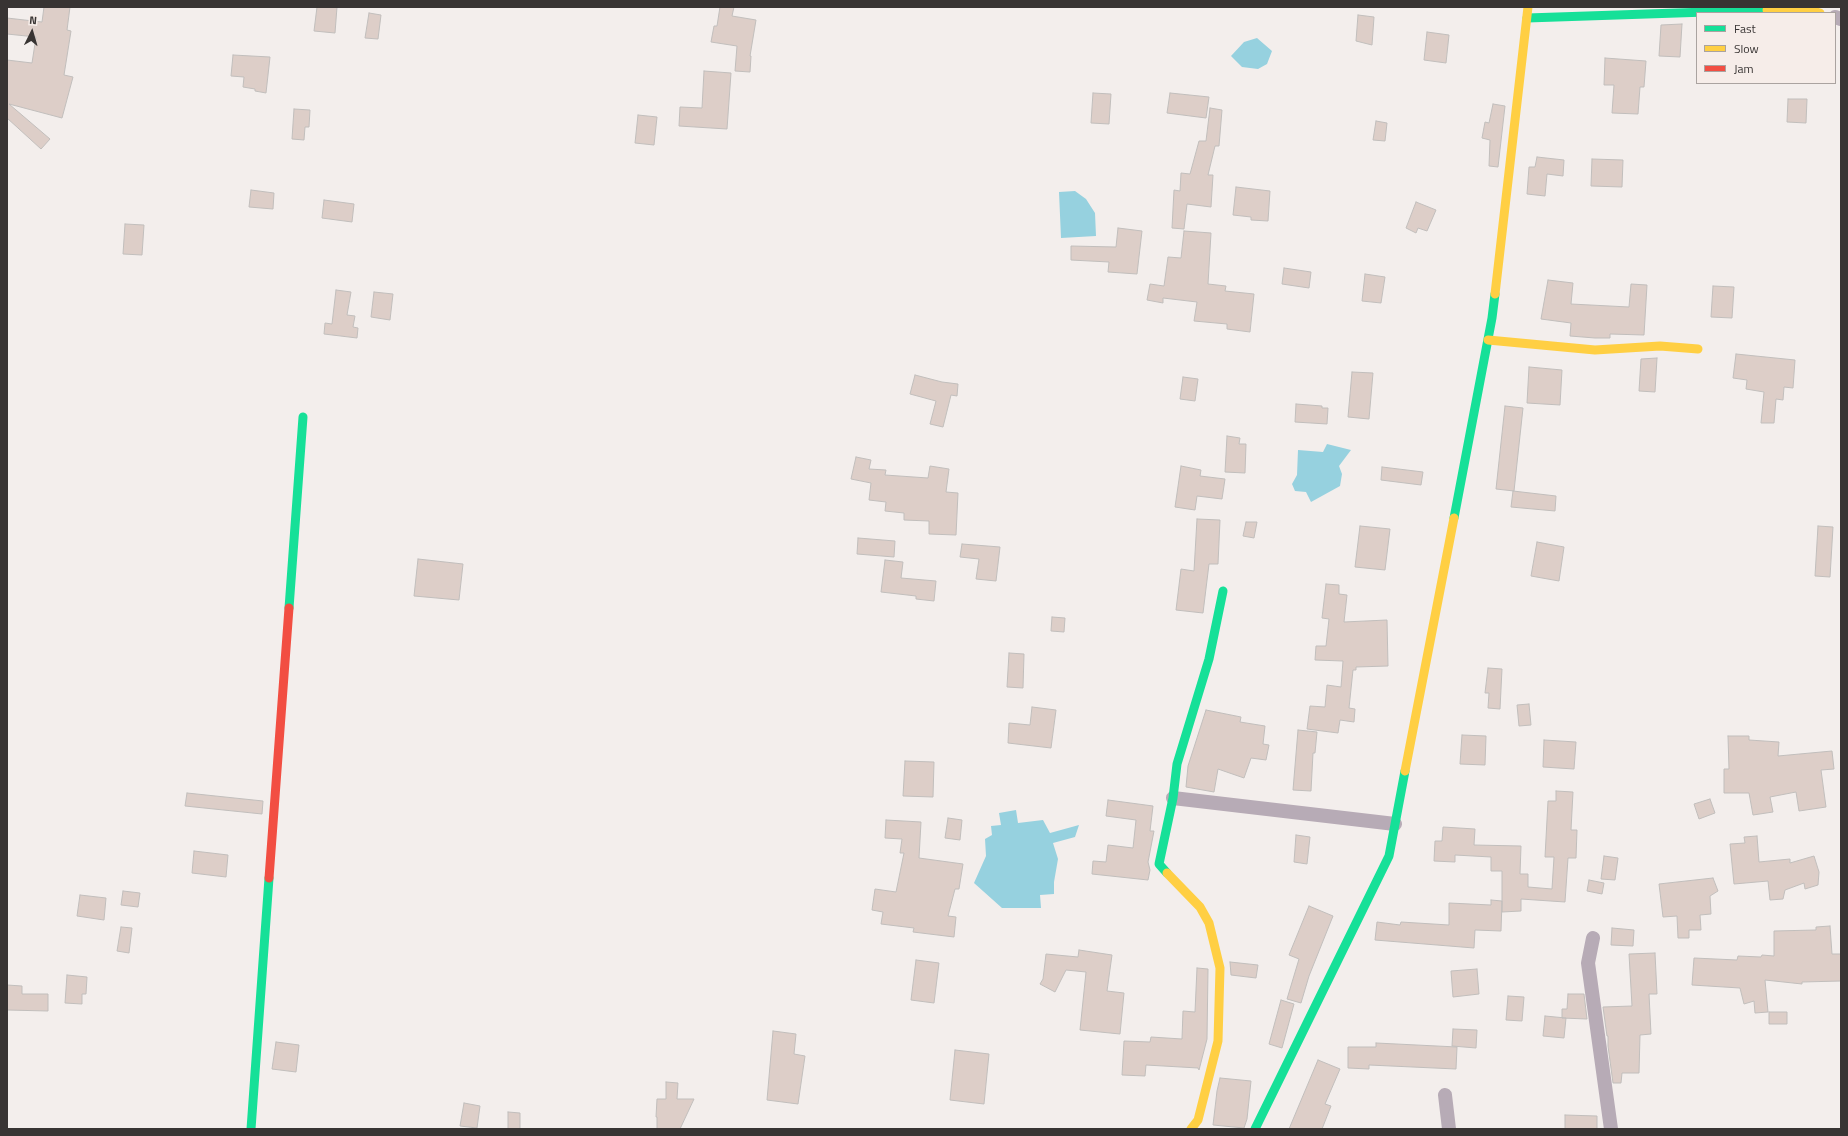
<!DOCTYPE html>
<html>
<head>
<meta charset="utf-8">
<style>
  body { margin:0 }
  #map { position:relative; width:1848px; height:1136px; overflow:hidden; background:#f3eeec; font-family:"Titillium Web",sans-serif }
  canvas { display:block }
  .frame { position:absolute; inset:0; border:8px solid #383433; pointer-events:none }
  .legend { position:absolute; left:1696px; top:12px; width:140px; height:72px; box-sizing:border-box; background:#f6ede9; border:1px solid #aaa3a0; margin:0; padding:5px 7px; list-style:none; font-size:12px; color:#383433 }
  .legend li { display:flex; align-items:center; gap:8px; height:20px }
  .legend b { width:20px; border:1px solid #aaa3a0 }
  .north { position:absolute; left:12px; top:12px; width:40px; height:40px; -webkit-text-stroke:3px #f6ede9; paint-order:stroke; rotate:5deg; font-size:11px; font-weight:700; line-height:16px; text-align:center; color:#383433 }
  .north::after { content:''; display:block; margin:auto; width:14px; height:18px; background:#383433; clip-path:polygon(50% 0,100% 100%,50% 72%,0 100%) }
</style>
</head>
<body>
<div id="map">
<canvas width="1848" height="1136"></canvas>
<div class="frame"></div>
<ul class="legend">
<li><b style="height:5px;background:#16e098"></b>Fast</li>
<li><b style="height:5px;background:#ffcf43"></b>Slow</li>
<li><b style="height:5px;background:#f24e42"></b>Jam</li>
</ul>
<div class="north">N</div>
</div>
<script>
const c = document.querySelector('canvas').getContext('2d');
c.lineJoin = 'round';
function fillPath(path, color) {
  c.fillStyle = color;
  c.fill(path, 'evenodd');
}
function toPath(rows) {
  const path = new Path2D();
  for (const r of rows) {
    path.moveTo(r[0], r[1]);
    for (let i = 2; i < r.length; i += 2) path.lineTo(r[i], r[i + 1]);
  }
  return path;
}
function strokePath(path, color, width, dash) {
  c.strokeStyle = color;
  c.lineWidth = width;
  c.lineCap = dash ? 'butt' : 'round';
  c.setLineDash(dash || []);
  c.stroke(path);
}
fillPath(toPath([
  [1257,38,1272,51,1267,64,1258,69,1242,67,1231,56,1244,42],
  [1075,191,1086,199,1095,213,1096,236,1061,238,1059,192],
  [1327,444,1351,450,1339,466,1342,474,1340,486,1311,502,1306,492,1295,491,1292,484,1297,475,1298,450,1323,452],
  [1016,810,1018,823,1043,820,1050,833,1079,825,1075,837,1053,843,1058,859,1054,882,1054,894,1040,895,1041,908,1002,908,974,883,986,856,985,839,992,835,991,826,1001,825,999,813]
]), '#96d1df');
const building = toPath([
  [44,7,70,7,67,30,71,31,64,75,73,77,62,118,9,104,50,139,41,149,7,118,7,60,32,63,36,37,7,34,7,18,42,22,44,7],
  [317,7,337,7,335,33,314,31,317,7],
  [720,7,734,7,732,16,756,20,750,56,751,56,750,72,735,71,737,46,711,42,714,26,717,26,720,7],
  [369,13,381,15,378,39,365,38,369,13],
  [1358,15,1374,17,1372,45,1356,41,1358,15],
  [1682,24,1680,57,1659,56,1661,25,1682,24],
  [1427,32,1449,35,1446,63,1424,60,1427,32],
  [233,55,270,57,266,93,255,91,255,89,243,87,244,77,231,76,233,55],
  [1605,58,1646,61,1644,87,1640,87,1638,114,1612,113,1614,85,1604,85,1605,58],
  [704,71,731,73,727,129,679,126,680,107,702,108,704,71],
  [1093,93,1111,94,1109,124,1091,123,1093,93],
  [1170,93,1209,97,1206,118,1167,113,1170,93],
  [1788,99,1807,99,1806,123,1787,122,1788,99],
  [1493,104,1505,106,1498,167,1489,166,1490,140,1482,138,1485,122,1489,123,1493,104],
  [1210,108,1222,110,1219,146,1215,146,1208,175,1213,175,1211,207,1187,204,1184,229,1172,228,1174,190,1180,191,1181,173,1190,174,1199,141,1206,141,1210,108],
  [294,109,310,110,309,127,305,127,304,140,292,139,294,109],
  [638,115,657,117,654,145,635,143,638,115],
  [1376,121,1387,123,1385,141,1373,140,1376,121],
  [1537,157,1564,160,1563,176,1547,174,1545,196,1527,194,1529,167,1535,167,1537,157],
  [1592,159,1623,160,1622,187,1591,186,1592,159],
  [1236,187,1270,191,1268,221,1251,220,1251,217,1233,215,1236,187],
  [251,190,274,193,273,209,249,207,251,190],
  [324,200,354,204,352,222,322,218,324,200],
  [1416,202,1436,210,1427,231,1418,228,1416,233,1406,228,1416,202],
  [125,224,144,225,142,255,123,254,125,224],
  [1118,228,1142,231,1137,274,1108,272,1109,262,1071,260,1071,246,1116,247,1118,228],
  [1184,231,1211,233,1208,284,1226,286,1225,291,1254,294,1250,332,1227,329,1227,324,1194,321,1197,302,1163,298,1163,303,1147,300,1150,284,1164,286,1168,257,1181,258,1184,231],
  [1284,268,1311,272,1309,288,1282,284,1284,268],
  [1365,274,1385,277,1381,303,1362,301,1365,274],
  [1548,280,1573,283,1571,304,1629,307,1631,284,1647,285,1644,335,1610,334,1610,338,1595,338,1570,336,1571,323,1541,319,1548,280],
  [1713,286,1734,287,1732,318,1711,317,1713,286],
  [336,290,351,292,347,315,355,316,353,327,358,328,357,338,324,334,325,323,332,324,336,290],
  [374,292,393,294,390,320,371,317,374,292],
  [1736,354,1795,360,1793,388,1784,387,1783,400,1776,399,1774,423,1761,423,1764,392,1746,389,1747,380,1733,378,1736,354],
  [1657,358,1655,392,1639,391,1641,359,1657,358],
  [1529,367,1562,370,1560,405,1527,403,1529,367],
  [1352,372,1373,373,1369,419,1348,417,1352,372],
  [915,375,942,382,958,384,957,396,951,395,943,427,930,424,936,401,910,394,915,375],
  [1183,377,1198,379,1195,401,1180,399,1183,377],
  [1296,404,1322,406,1322,408,1328,408,1327,424,1295,422,1296,404],
  [1505,406,1523,408,1514,491,1496,489,1505,406],
  [1227,436,1240,438,1239,444,1246,444,1245,473,1225,472,1227,436],
  [856,457,871,460,869,469,886,470,885,475,928,478,930,466,949,469,946,492,958,493,956,535,929,534,929,521,904,520,904,513,885,511,886,502,869,500,871,483,851,479,856,457],
  [1181,466,1201,470,1200,476,1225,479,1222,499,1197,496,1195,510,1175,507,1181,466],
  [1382,467,1423,472,1421,485,1381,480,1382,467],
  [1513,491,1556,496,1555,511,1511,507,1513,491],
  [1197,519,1220,520,1218,564,1209,564,1203,613,1176,610,1181,569,1194,571,1197,519],
  [1246,522,1257,522,1254,538,1243,536,1246,522],
  [1360,526,1390,529,1385,570,1355,567,1360,526],
  [1818,526,1833,527,1830,577,1815,576,1818,526],
  [858,538,895,541,894,557,857,554,858,538],
  [1537,542,1564,547,1559,581,1531,576,1537,542],
  [962,544,1000,547,996,581,976,579,979,559,960,557,962,544],
  [418,559,463,564,459,600,414,596,418,559],
  [885,560,903,562,901,578,936,581,934,601,916,599,916,596,881,592,885,560],
  [1326,584,1339,585,1339,594,1347,595,1344,622,1387,620,1388,666,1356,667,1356,670,1353,670,1349,708,1355,709,1354,722,1340,720,1338,733,1307,729,1310,706,1325,707,1327,685,1341,687,1343,661,1315,660,1316,646,1326,646,1329,619,1322,618,1326,584],
  [1052,617,1065,618,1064,632,1051,631,1052,617],
  [1009,653,1024,654,1023,688,1007,687,1009,653],
  [1488,668,1502,669,1500,709,1488,708,1489,693,1485,693,1488,668],
  [1529,704,1531,725,1519,726,1517,705,1529,704],
  [1032,707,1056,710,1051,748,1008,743,1009,723,1030,725,1032,707],
  [1206,710,1241,717,1240,722,1265,726,1263,744,1269,745,1266,760,1251,758,1244,778,1218,769,1214,792,1186,787,1188,766,1206,710],
  [1298,730,1317,732,1315,753,1313,753,1311,791,1293,790,1298,730],
  [1462,735,1486,736,1485,765,1460,764,1462,735],
  [1728,736,1749,736,1749,740,1779,742,1778,756,1832,751,1834,769,1821,770,1826,807,1799,811,1796,792,1770,797,1773,812,1753,815,1749,793,1724,793,1724,769,1729,769,1728,736],
  [1544,740,1576,742,1574,769,1543,767,1544,740],
  [905,761,934,762,933,797,903,796,905,761],
  [1556,791,1573,792,1571,830,1577,830,1576,858,1568,858,1565,902,1521,899,1521,911,1502,912,1502,871,1491,871,1491,857,1455,855,1455,862,1434,861,1435,841,1442,841,1443,827,1475,829,1474,845,1521,846,1520,874,1528,874,1528,887,1552,889,1554,857,1545,857,1548,801,1556,801,1556,791],
  [187,793,263,801,262,814,185,806,187,793],
  [1710,799,1715,813,1699,819,1694,804,1710,799],
  [1108,800,1153,806,1150,831,1154,831,1148,862,1150,870,1148,880,1092,874,1093,861,1106,862,1108,845,1133,848,1136,820,1106,816,1108,800],
  [948,818,962,820,960,840,945,838,948,818],
  [886,820,921,822,919,858,963,864,959,889,955,889,948,916,956,917,954,937,913,932,914,928,881,924,883,912,872,910,875,889,896,892,904,853,900,853,902,839,885,838,886,820],
  [1296,835,1310,837,1307,864,1294,862,1296,835],
  [1757,836,1759,862,1790,859,1790,863,1814,856,1819,872,1818,885,1805,889,1804,883,1785,890,1783,899,1770,900,1768,881,1734,884,1730,844,1745,843,1744,837,1757,836],
  [194,851,228,855,226,877,192,873,194,851],
  [1604,856,1618,858,1615,880,1601,879,1604,856],
  [1713,878,1718,891,1710,896,1711,914,1700,915,1701,930,1689,930,1689,938,1678,938,1677,916,1663,917,1659,884,1713,878],
  [1589,880,1604,883,1602,894,1587,891,1589,880],
  [123,891,140,893,138,907,121,905,123,891],
  [80,895,106,898,104,920,77,916,80,895],
  [1491,900,1502,901,1501,931,1475,930,1474,948,1375,940,1377,922,1400,925,1401,922,1449,925,1449,903,1491,905,1491,900],
  [1309,906,1333,916,1309,976,1301,1003,1287,999,1299,959,1289,955,1309,906],
  [1830,926,1832,954,1841,954,1841,981,1802,982,1802,984,1765,980,1768,1012,1755,1013,1754,1001,1744,1004,1740,988,1692,985,1694,958,1737,960,1738,956,1761,957,1762,955,1774,956,1774,931,1816,930,1816,927,1830,926],
  [121,927,132,928,129,953,117,951,121,927],
  [1612,928,1634,930,1633,946,1611,945,1612,928],
  [1079,950,1112,955,1107,991,1124,993,1120,1034,1080,1030,1086,972,1066,970,1055,992,1040,984,1043,979,1046,954,1078,957,1079,950],
  [1655,953,1657,994,1649,994,1651,1034,1640,1035,1639,1073,1622,1073,1621,1083,1613,1083,1608,1046,1608,1036,1607,1036,1603,1007,1632,1006,1629,954,1655,953],
  [916,960,939,963,934,1003,911,1000,916,960],
  [1230,962,1258,965,1256,978,1231,975,1230,962],
  [1197,968,1208,969,1207,1039,1199,1070,1198,1068,1146,1065,1145,1076,1122,1075,1124,1041,1150,1042,1151,1037,1182,1039,1183,1011,1195,1012,1197,968],
  [1477,969,1479,994,1453,997,1451,971,1477,969],
  [67,975,87,977,86,994,82,994,82,1004,65,1003,67,975],
  [7,985,22,986,22,994,48,994,48,1011,7,1010,7,985],
  [1568,994,1584,994,1587,1019,1562,1018,1562,1009,1567,1009,1568,994],
  [1508,996,1524,997,1522,1021,1506,1020,1508,996],
  [1281,1000,1294,1004,1282,1048,1269,1044,1281,1000],
  [1769,1012,1787,1012,1787,1024,1769,1024,1769,1012],
  [1545,1016,1566,1018,1564,1038,1543,1036,1545,1016],
  [1453,1029,1477,1030,1476,1048,1452,1046,1453,1029],
  [773,1031,796,1034,794,1054,805,1056,798,1104,767,1100,773,1031],
  [276,1042,299,1045,296,1072,272,1069,276,1042],
  [1376,1043,1457,1047,1456,1069,1369,1065,1369,1069,1348,1068,1348,1047,1376,1047,1376,1043],
  [955,1050,989,1054,984,1104,950,1100,955,1050],
  [1318,1060,1340,1069,1325,1104,1331,1106,1322,1129,1289,1129,1318,1060],
  [1220,1078,1251,1081,1247,1119,1244,1128,1213,1125,1217,1091,1220,1078],
  [666,1082,678,1083,677,1099,694,1099,680,1129,657,1129,657,1117,656,1117,657,1099,666,1099,666,1082],
  [464,1103,480,1106,477,1128,460,1126,464,1103],
  [508,1112,520,1113,520,1129,508,1129,508,1112],
  [1565,1115,1597,1116,1597,1129,1565,1129,1565,1115]
]);
fillPath(building, '#ddcec8');
strokePath(building, '#c1bebc', 1);
strokePath(toPath([
  [1835,17,1841,19],
  [1173,798,1395,824],
  [1593,938,1588,963,1611,1129],
  [1445,1095,1449,1129]
]), '#b7abb6', 14);
strokePath(toPath([
  [1527,18,1767,10],
  [1454,518,1492,318,1495,294],
  [289,608,303,417],
  [1167,873,1159,864,1173,798,1177,764,1209,659,1223,591],
  [251,1129,269,878],
  [1255,1129,1389,856,1405,771]
]), '#16e098', 9);
strokePath(toPath([
  [1767,10,1806,9,1820,13],
  [1495,294,1528,7],
  [1488,340,1595,350,1660,346,1698,349],
  [1405,771,1454,518],
  [1167,873,1200,907,1209,923,1220,968,1218,1041,1198,1120,1191,1129]
]), '#ffcf43', 9);
strokePath(toPath([
  [269,878,289,608]
]), '#f24e42', 9);
</script>
</body>
</html>
